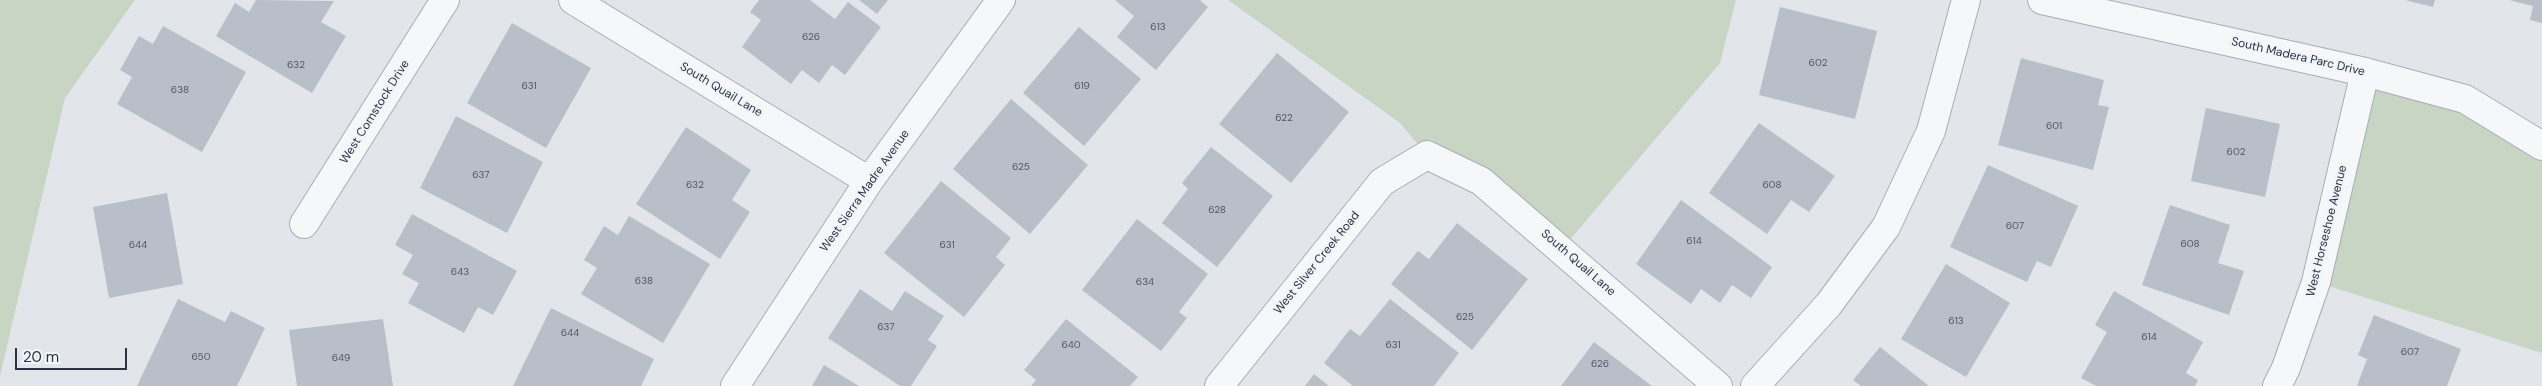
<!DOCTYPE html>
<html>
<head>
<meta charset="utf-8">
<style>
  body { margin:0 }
  #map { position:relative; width:2542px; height:386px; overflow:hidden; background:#e2e6eb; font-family:"DM Sans",sans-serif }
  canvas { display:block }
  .scale { position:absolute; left:15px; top:348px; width:112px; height:22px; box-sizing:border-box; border:2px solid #293344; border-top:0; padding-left:6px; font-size:15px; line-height:18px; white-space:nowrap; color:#293344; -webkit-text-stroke:4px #f2f5f8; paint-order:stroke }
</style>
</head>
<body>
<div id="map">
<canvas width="2542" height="386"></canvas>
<div class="scale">20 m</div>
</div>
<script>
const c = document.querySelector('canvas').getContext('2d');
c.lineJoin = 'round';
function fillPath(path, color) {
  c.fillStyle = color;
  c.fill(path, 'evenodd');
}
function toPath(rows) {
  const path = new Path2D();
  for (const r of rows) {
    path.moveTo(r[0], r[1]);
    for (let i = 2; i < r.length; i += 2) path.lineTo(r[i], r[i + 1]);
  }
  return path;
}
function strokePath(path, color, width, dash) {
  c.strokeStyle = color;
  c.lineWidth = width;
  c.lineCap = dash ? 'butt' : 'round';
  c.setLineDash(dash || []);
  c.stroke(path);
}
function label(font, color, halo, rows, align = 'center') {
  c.font = font + ' "DM Sans",sans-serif';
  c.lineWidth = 4.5;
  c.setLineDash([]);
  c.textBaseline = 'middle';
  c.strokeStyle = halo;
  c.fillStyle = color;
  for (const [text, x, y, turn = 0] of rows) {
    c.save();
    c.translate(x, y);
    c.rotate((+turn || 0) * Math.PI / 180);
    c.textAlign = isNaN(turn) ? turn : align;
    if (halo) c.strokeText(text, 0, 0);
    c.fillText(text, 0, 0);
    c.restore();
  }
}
fillPath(toPath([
  [0,0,135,0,65,98,0,376],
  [1228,0,1736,0,1720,63,1562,249,1427,155,1400,123],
  [2365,72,2542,146,2542,353,2316,282]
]), '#c8d5c3');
fillPath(toPath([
  [256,0,334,1,321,22,346,36,312,93,216,36,235,3,249,12],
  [759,0,810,0,835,19,848,2,881,27,845,75,832,65,819,83,802,70,791,84,742,47,761,20,750,12],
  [859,0,888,0,877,14],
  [1115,0,1200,0,1208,7,1156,70,1117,37,1134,16],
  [2405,0,2435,0,2433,7],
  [2509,0,2542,0,2542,23,2530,20,2533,6],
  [1780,7,1877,31,1855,119,1759,95],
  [512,23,591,68,546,148,467,103],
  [163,26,246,72,202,152,117,104,132,77,120,70,139,36,153,44],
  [1079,27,1141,79,1084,146,1023,93],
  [1277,53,1349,112,1291,183,1219,124],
  [2021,58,2104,80,2098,105,2109,107,2093,170,1998,145],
  [1011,99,1088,165,1030,234,953,169],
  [2206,108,2280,124,2265,197,2191,181],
  [456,116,543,162,507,233,420,188],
  [1759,123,1835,176,1809,212,1791,200,1767,234,1709,193],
  [686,127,751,170,732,200,750,212,720,259,636,204],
  [1211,147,1273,196,1217,267,1162,223,1188,189,1182,183],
  [1988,165,2078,206,2051,267,2037,261,2027,282,1950,247],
  [941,181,1011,238,996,257,1005,265,964,317,884,253],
  [167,193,183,284,109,298,93,207],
  [1681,200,1772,267,1751,298,1732,285,1720,303,1701,289,1691,304,1636,264],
  [2170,205,2230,225,2218,263,2244,271,2229,315,2142,285],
  [412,214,517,271,493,315,478,307,464,333,408,303,419,283,402,274,413,255,395,245],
  [629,216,710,264,663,343,581,294,597,268,584,260,604,226,618,235],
  [1137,219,1208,274,1179,312,1187,318,1161,351,1082,290],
  [1457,223,1528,279,1472,350,1391,284,1418,251,1429,259],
  [1946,264,2010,303,1966,377,1901,339],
  [860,289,892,311,905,291,944,316,928,340,937,346,911,386,900,386,828,338],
  [2114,291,2203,342,2186,373,2198,380,2195,386,2096,386,2081,378,2107,332,2095,325],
  [178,299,225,322,231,311,265,328,237,386,137,386],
  [1390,299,1459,353,1434,386,1353,386,1324,363,1350,329,1360,336],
  [551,308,654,359,641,386,513,386],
  [2374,315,2461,349,2447,386,2357,386,2367,359,2358,355],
  [383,319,393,386,297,386,289,330],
  [1066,319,1138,377,1130,386,1031,386,1036,380,1024,370],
  [1594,342,1652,386,1561,386],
  [1880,347,1929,386,1861,386,1853,380],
  [824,365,859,386,812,386],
  [1314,374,1329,386,1305,386]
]), '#b9bfc9');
const minor = toPath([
  [573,0,869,181],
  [304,224,445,0],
  [735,386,869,181,1001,0],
  [1219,386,1382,182,1427,155,1481,181,1718,386],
  [1755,386,1829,304,1886,227,1931,131,1966,0],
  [2277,386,2286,368,2316,282,2365,72]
]);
const tertiary = toPath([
  [2042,0,2365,72,2465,99,2542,146]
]);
strokePath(minor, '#a7adb6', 30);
strokePath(tertiary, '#a7adb6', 30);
strokePath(minor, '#f5f7f9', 28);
strokePath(tertiary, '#f5f7f9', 28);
label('10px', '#4d5665', null, [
  ["613",1158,27],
  ["626",811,37],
  ["602",1818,63],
  ["632",296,65],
  ["631",529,86],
  ["619",1082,86],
  ["638",180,90],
  ["622",1284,118],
  ["601",2054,126],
  ["602",2236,152],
  ["625",1021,167],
  ["637",481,175],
  ["632",695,185],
  ["608",1772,185],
  ["628",1217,210],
  ["607",2015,226],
  ["614",1694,241],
  ["608",2190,244],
  ["644",138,245],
  ["631",947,245],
  ["643",460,272],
  ["638",644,281],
  ["634",1145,282],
  ["625",1465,317],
  ["613",1956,321],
  ["637",886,327],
  ["644",570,333],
  ["614",2149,337],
  ["640",1071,345],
  ["631",1393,345],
  ["607",2410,352],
  ["650",201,357],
  ["649",341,358],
  ["626",1600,364]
]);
label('12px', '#293344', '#f2f5f8', [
  ["South Madera Parc Drive",2298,57,13],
  ["South Quail Lane",721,90,31],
  ["West Comstock Drive",375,112,-58],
  ["West Sierra Madre Avenue",865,191,-55],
  ["West Horseshoe Avenue",2327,231,-76],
  ["West Silver Creek Road",1317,263,-51],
  ["South Quail Lane",1578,263,41]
]);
</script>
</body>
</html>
